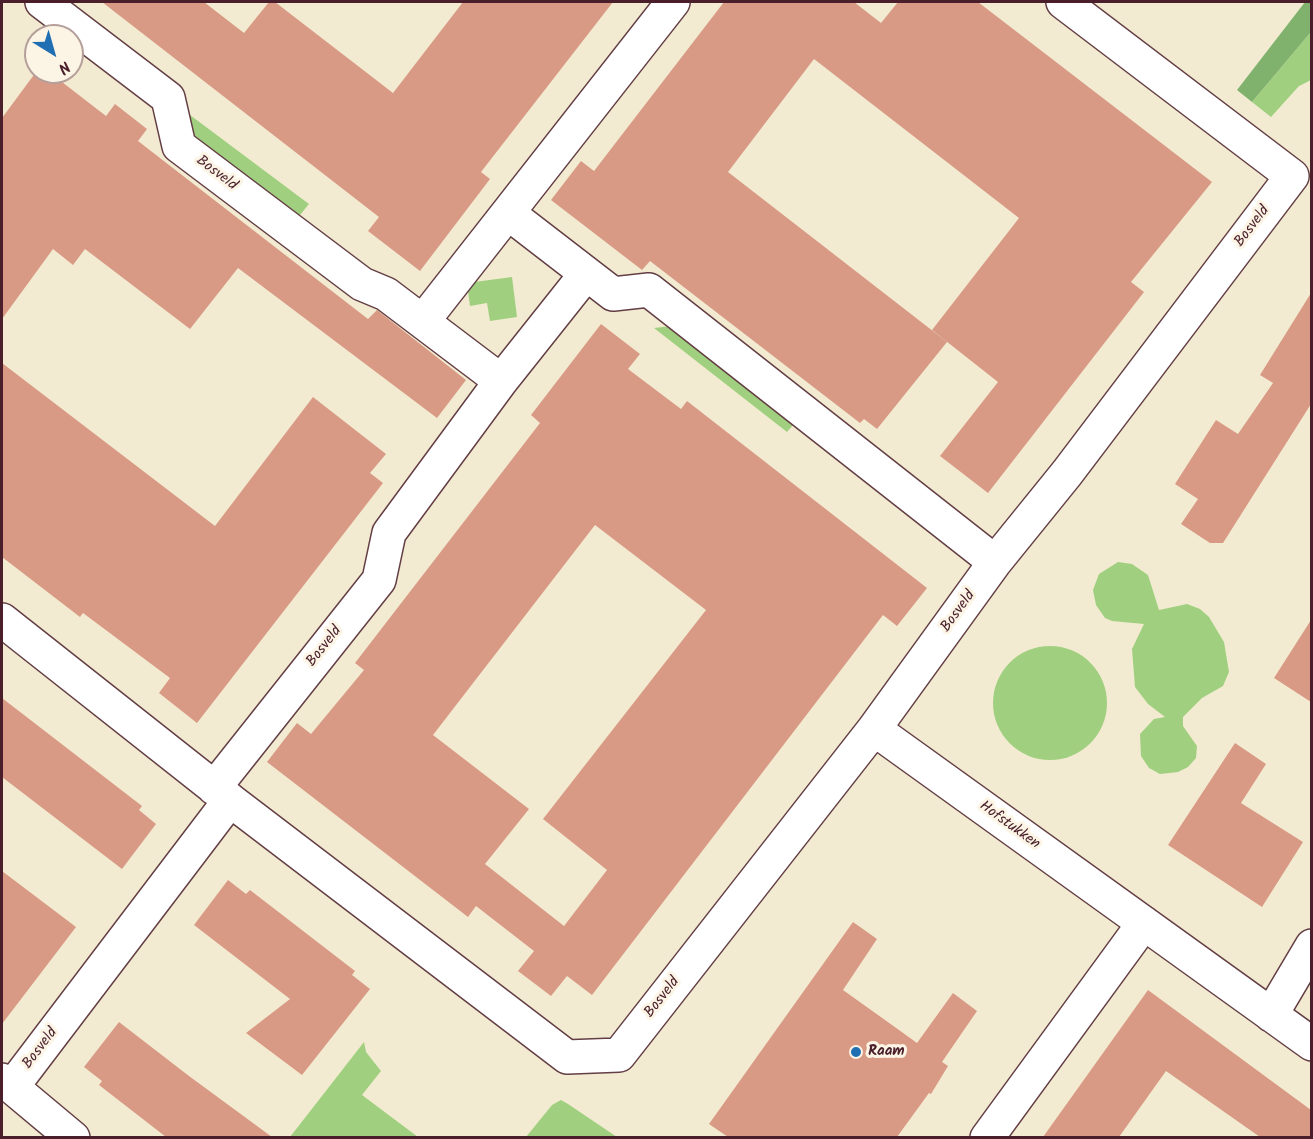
<!DOCTYPE html>
<html>
<head>
<meta charset="utf-8">
<style>
  body { margin:0 }
  #map { position:relative; width:1313px; height:1139px; overflow:hidden; background:#f2ebd1; font-family:Kalam,sans-serif }
  canvas { display:block }
  .frame { position:absolute; inset:0; border:3px solid #4a1f2b; pointer-events:none }
  .north { position:absolute; left:24px; top:24px; width:60px; height:60px; box-sizing:border-box; background:#fcf5e5; border:2px solid #b59f9b; border-radius:50%; rotate:143deg; font-size:16px; font-weight:700; line-height:24px; text-align:center; color:#4a1f2b }
  .north::after { content:''; display:block; margin:auto; width:21px; height:27px; background:#1f6fb2; clip-path:polygon(50% 0,100% 100%,50% 72%,0 100%) }
</style>
</head>
<body>
<div id="map">
<canvas width="1313" height="1139"></canvas>
<div class="frame"></div>
<div class="north">N</div>
</div>
<script>
const c = document.querySelector('canvas').getContext('2d');
c.lineJoin = 'round';
function fillPath(path, color) {
  c.fillStyle = color;
  c.fill(path, 'evenodd');
}
function toPath(rows) {
  const path = new Path2D();
  for (const r of rows) {
    if (r.length === 3) {
      path.moveTo(r[0] + r[2], r[1]);
      path.arc(r[0], r[1], r[2], 0, 2 * Math.PI);
      continue;
    }
    path.moveTo(r[0], r[1]);
    for (let i = 2; i < r.length; i += 2) path.lineTo(r[i], r[i + 1]);
  }
  return path;
}
function strokePath(path, color, width, dash) {
  c.strokeStyle = color;
  c.lineWidth = width;
  c.lineCap = dash ? 'butt' : 'round';
  c.setLineDash(dash || []);
  c.stroke(path);
}
function label(font, color, halo, rows, align = 'center') {
  c.font = font + ' Kalam,sans-serif';
  c.lineWidth = 6;
  c.setLineDash([]);
  c.textBaseline = 'middle';
  c.strokeStyle = halo;
  c.fillStyle = color;
  for (const [text, x, y, turn = 0] of rows) {
    c.save();
    c.translate(x, y);
    c.rotate((+turn || 0) * Math.PI / 180);
    c.textAlign = isNaN(turn) ? turn : align;
    if (halo) c.strokeText(text, 0, 0);
    c.fillText(text, 0, 0);
    c.restore();
  }
}
fillPath(toPath([
  [1311,32,1311,80,1299,86,1271,117,1252,102],
  [186,112,309,204,295,221,190,144],
  [512,277,517,317,490,321,487,303,470,306,467,283],
  [681,325,799,418,787,432,654,328],
  [1118,562,1132,564,1148,575,1159,610,1187,604,1200,609,1209,617,1224,642,1229,672,1223,686,1202,698,1183,717,1183,726,1197,746,1196,758,1188,767,1178,772,1160,774,1149,768,1141,756,1140,734,1154,719,1165,717,1148,704,1135,687,1132,649,1144,624,1112,621,1105,618,1096,605,1093,590,1099,574],
  [1050,703,57],
  [364,1042,366,1052,381,1071,362,1095,418,1137,290,1137],
  [561,1100,568,1104,617,1137,526,1137,552,1105]
]), '#a0d07f');
fillPath(toPath([
  [1305,2,1311,2,1311,32,1252,102,1237,90]
]), '#80b26e');
fillPath(toPath([
  [102,2,204,2,244,33,269,2,275,2,393,93,463,2,613,2,481,172,490,179,420,271,368,231,379,217],
  [724,2,854,2,881,23,898,2,978,2,1212,182,1131,282,1144,292,988,493,940,456,998,382,932,330,1019,218,814,59,728,172,947,342,877,429,864,419,860,423,650,261,642,270,551,200,581,161,594,171],
  [36,72,49,72,106,116,115,104,147,129,138,141,368,319,377,310,466,380,437,418,238,268,190,329,85,249,73,265,53,249,2,319,2,118],
  [1311,293,1311,404,1223,543,1210,543,1181,524,1198,499,1175,484,1216,420,1238,434,1273,383,1260,375],
  [601,324,640,354,628,369,681,409,687,401,927,588,897,626,883,615,592,995,567,976,551,996,518,971,534,951,476,906,468,917,267,762,297,723,311,734,364,670,355,663,540,423,531,415],
  [595,525,706,610,543,819,607,870,564,926,485,864,529,809,433,735],
  [2,363,215,526,313,397,386,454,370,473,383,483,197,723,159,693,170,678,83,613,80,617,2,557],
  [1311,620,1311,702,1274,678],
  [2,698,142,806,139,810,156,824,122,869,2,777],
  [1235,743,1266,764,1241,803,1303,842,1262,907,1168,845],
  [2,871,76,927,2,1024],
  [228,880,246,894,250,890,355,971,352,975,370,989,302,1075,246,1033,290,999,194,925],
  [853,922,877,939,843,990,899,1030,917,1043,953,993,977,1011,942,1062,948,1066,931,1094,929,1093,897,1137,728,1137,709,1124],
  [1148,990,1311,1110,1311,1137,1260,1137,1166,1071,1119,1137,1043,1137],
  [119,1022,189,1076,272,1137,166,1137,99,1085,102,1081,84,1067]
]), '#d99a85');
const minor = toPath([
  [42,2,168,98,179,146,362,284,386,294,501,381],
  [508,213,613,294,649,290,995,562],
  [423,321,673,2],
  [2,620,230,800,12,1087,2,1080],
  [874,729,1312,1044],
  [214,788,379,580,389,533,501,381,586,274],
  [230,800,567,1057,619,1055,874,729,995,562,1067,473,1292,176,1063,2],
  [1271,1015,1312,946],
  [12,1087,73,1138],
  [987,1138,1144,923]
]);
strokePath(minor, '#633e44', 36);
strokePath(minor, '#fff', 33);
for (const [x, y, r, color] of [
  [856,1052,6,"#1f6fb2"]
]) {
  const dot = new Path2D();
  dot.arc(x, y, r, 0, 2 * Math.PI);
  c.fillStyle = color;
  c.fill(dot);
  strokePath(dot, '#fcf5e5', 2);
}
label('15px', '#4a1f2b', '#fcf5e5', [
  ["Bosveld",216,174,37],
  ["Bosveld",1253,227,-53],
  ["Bosveld",959,612,-54],
  ["Bosveld",325,647,-52],
  ["Hofstukken",1009,826,36],
  ["Bosveld",663,998,-52],
  ["Bosveld",41,1049,-53]
]);
label('bold 15px', '#4a1f2b', '#fcf5e5', [
  ["Raam",868,1052]
], 'left');
</script>
</body>
</html>
